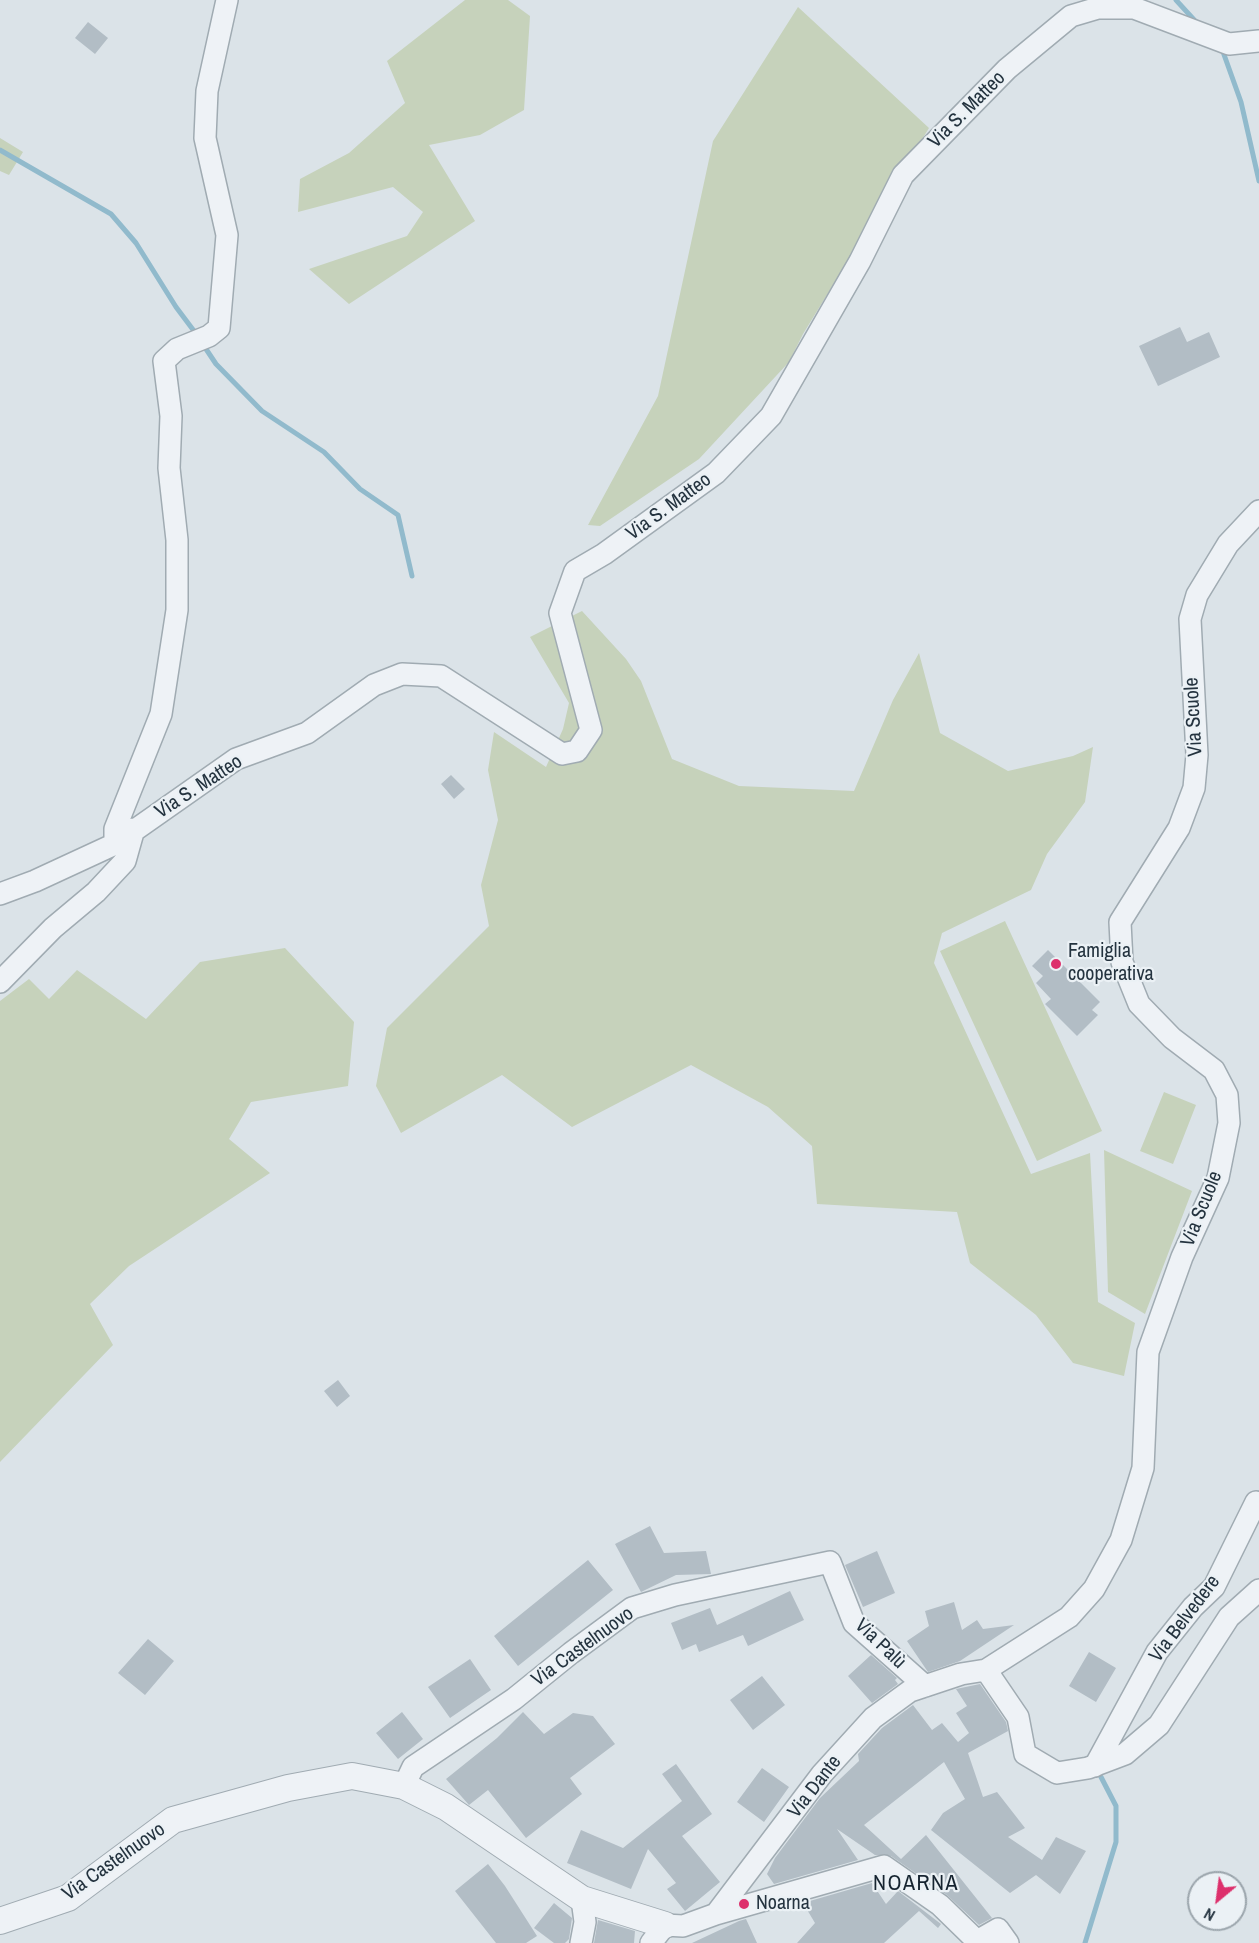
<!DOCTYPE html>
<html>
<head>
<meta charset="utf-8">
<style>
  body { margin:0 }
  #map { position:relative; width:1259px; height:1943px; overflow:hidden; background:#dbe3e8; font-family:"Archivo Narrow",sans-serif }
  canvas { display:block }
  .north { position:absolute; left:1187px; top:1871px; width:60px; height:60px; box-sizing:border-box; background:#ebf1f5; border:2px solid #9ba5ac; border-radius:50%; rotate:209deg; font-size:16px; font-weight:700; line-height:24px; text-align:center; color:#24333f }
  .north::after { content:''; display:block; margin:auto; width:21px; height:27px; background:#dd306c; clip-path:polygon(50% 0,100% 100%,50% 72%,0 100%) }
</style>
</head>
<body>
<div id="map">
<canvas width="1259" height="1943"></canvas>
<div class="north">N</div>
</div>
<script>
const c = document.querySelector('canvas').getContext('2d');
c.lineJoin = 'round';
function fillPath(path, color) {
  c.fillStyle = color;
  c.fill(path, 'evenodd');
}
function toPath(rows) {
  const path = new Path2D();
  for (const r of rows) {
    path.moveTo(r[0], r[1]);
    for (let i = 2; i < r.length; i += 2) path.lineTo(r[i], r[i + 1]);
  }
  return path;
}
function strokePath(path, color, width, dash) {
  c.strokeStyle = color;
  c.lineWidth = width;
  c.lineCap = dash ? 'butt' : 'round';
  c.setLineDash(dash || []);
  c.stroke(path);
}
function label(font, color, halo, rows, align = 'center') {
  c.font = font + ' "Archivo Narrow",sans-serif';
  c.lineWidth = 4.5;
  c.setLineDash([]);
  c.textBaseline = 'middle';
  c.strokeStyle = halo;
  c.fillStyle = color;
  for (const [text, x, y, turn = 0] of rows) {
    c.save();
    c.translate(x, y);
    c.rotate((+turn || 0) * Math.PI / 180);
    c.textAlign = isNaN(turn) ? turn : align;
    if (halo) c.strokeText(text, 0, 0);
    c.fillText(text, 0, 0);
    c.restore();
  }
}
fillPath(toPath([
  [465,0,508,0,530,16,524,110,480,135,429,145,475,221,349,304,309,269,407,236,423,212,393,187,298,212,300,179,349,153,405,103,387,61],
  [798,7,929,128,803,334,789,362,699,459,600,526,588,525,658,396,713,141],
  [0,138,23,152,9,175,0,171],
  [582,611,626,659,641,681,672,759,739,786,854,791,893,700,919,653,940,733,1008,771,1073,756,1093,747,1085,802,1047,854,1031,890,942,933,934,963,1031,1174,1090,1153,1098,1302,1135,1323,1124,1376,1073,1363,1036,1315,970,1263,957,1212,817,1204,812,1146,768,1107,691,1065,572,1127,502,1075,401,1133,376,1086,387,1028,489,926,481,885,498,820,488,770,494,732,546,767,563,729,569,703,530,637],
  [1005,921,1102,1131,1037,1161,940,951],
  [285,948,354,1022,348,1086,251,1102,229,1139,270,1173,129,1266,90,1304,113,1345,0,1462,0,1001,29,979,49,999,77,970,146,1019,200,962],
  [1164,1092,1196,1105,1173,1164,1140,1151],
  [1104,1150,1192,1191,1145,1314,1108,1292]
]), '#c6d2bb');
strokePath(toPath([
  [1176,0,1197,23],
  [1222,49,1241,102,1259,181],
  [0,150,111,214,136,243,176,307,197,335],
  [202,343,216,364,262,411,324,452,360,489,398,515,412,576],
  [1085,1943,1116,1842,1116,1806,1101,1777]
]), '#91bacc', 5);
fillPath(toPath([
  [88,22,108,38,95,54,75,38],
  [1180,327,1187,342,1209,332,1220,357,1158,386,1139,346],
  [451,775,465,789,454,799,441,784],
  [1048,950,1100,1002,1092,1010,1098,1015,1077,1036,1045,1004,1051,999,1036,983,1043,976,1032,966],
  [338,1380,350,1396,337,1407,324,1391],
  [650,1526,664,1553,706,1551,711,1574,676,1575,641,1592,615,1544],
  [877,1551,895,1593,863,1607,845,1565],
  [588,1560,613,1590,518,1666,494,1636],
  [790,1591,804,1620,748,1646,743,1635,699,1652,696,1644,682,1650,671,1623,710,1608,717,1625],
  [954,1602,962,1630,977,1620,983,1629,1014,1625,960,1661,928,1672,907,1641,929,1626,925,1611],
  [148,1639,174,1661,145,1695,118,1673],
  [1089,1652,1116,1668,1096,1702,1069,1686],
  [871,1655,897,1678,895,1680,898,1684,872,1703,848,1676],
  [470,1659,491,1690,450,1718,428,1687],
  [762,1676,785,1705,753,1730,730,1700],
  [980,1684,1006,1722,1008,1731,968,1753,983,1797,997,1792,1025,1828,1008,1837,1042,1860,1056,1837,1086,1851,1060,1894,1036,1875,1010,1893,931,1830,943,1813,965,1799,944,1762,864,1825,901,1859,926,1835,992,1918,979,1925,947,1895,891,1856,875,1855,837,1829,858,1860,774,1884,767,1874,775,1858,820,1798,859,1761,858,1754,882,1728,913,1705,932,1730,942,1723,958,1742,969,1733,956,1713,967,1706,956,1689],
  [402,1712,423,1739,398,1759,376,1733],
  [523,1712,544,1734,573,1713,593,1716,615,1744,570,1778,582,1794,526,1838,488,1790,469,1805,446,1779,497,1738],
  [676,1764,712,1814,682,1836,720,1882,685,1911,667,1889,676,1883,648,1849,631,1889,567,1863,581,1830,623,1848,682,1801,662,1774],
  [762,1768,789,1787,764,1822,737,1802],
  [488,1864,505,1886,537,1936,526,1943,496,1943,455,1891],
  [872,1883,886,1904,898,1891,941,1924,938,1928,919,1911,884,1943,797,1943,815,1923,803,1903],
  [554,1903,572,1918,569,1939,565,1943,554,1943,534,1928],
  [746,1919,757,1943,692,1943,739,1921],
  [598,1920,635,1931,634,1943,594,1943]
]), '#b2bdc5');
const minor = toPath([
  [115,844,115,829,161,714,177,610,177,540,169,468,171,416,164,361,177,349,209,336,219,328,227,235,205,138,207,91,227,0],
  [0,894,35,881,115,844,236,759,307,733,374,685,402,674,441,676,562,754,577,751,591,730,560,613,575,571,604,554,716,473,771,416,860,261,903,175,1007,69,1071,16,1098,8,1134,8,1229,44,1259,41],
  [0,982,53,928,96,892,125,861,134,829],
  [986,1670,1018,1717,1025,1754,1057,1773,1088,1768,1125,1754,1159,1725,1229,1617,1259,1590],
  [1095,1766,1157,1652,1193,1607,1214,1587,1256,1502],
  [404,1786,413,1767,514,1699,571,1653,632,1608,675,1595,830,1562,854,1623,925,1686],
  [716,1914,884,1866,940,1905,977,1941,975,1943],
  [977,1941,998,1929,1008,1943],
  [581,1943,585,1922,582,1899],
  [651,1943,665,1925,683,1926,716,1914,822,1774,873,1718,910,1691,961,1674,986,1670,1069,1617,1094,1589,1121,1540,1143,1468,1148,1352,1182,1257,1218,1178,1229,1123,1227,1095,1214,1070,1172,1038,1139,1004,1122,962,1120,922,1179,828,1194,788,1197,755,1190,619,1197,595,1228,544,1259,511]
]);
const tertiary = toPath([
  [0,1921,68,1898,173,1820,288,1788,352,1776,404,1786,446,1807,582,1899,665,1925]
]);
strokePath(minor, '#a0abb2', 24);
strokePath(tertiary, '#a0abb2', 28);
strokePath(minor, '#eef2f6', 21);
strokePath(tertiary, '#eef2f6', 26);
for (const [x, y, r, color] of [
  [1056,964,6,"#dd306c"],
  [744,1904,6,"#dd306c"]
]) {
  const dot = new Path2D();
  dot.arc(x, y, r, 0, 2 * Math.PI);
  c.fillStyle = color;
  c.fill(dot);
  strokePath(dot, '#ebf1f5', 2);
}
label('20px', '#24333f', '#ebf1f5', [
  ["Via S. Matteo",967,110,-45],
  ["Via S. Matteo",669,507,-36],
  ["Via Scuole",1194,717,-93],
  ["Via S. Matteo",199,787,-33],
  ["Via Scuole",1202,1209,-68],
  ["Via Belvedere",1185,1619,-53],
  ["Via Palù",880,1644,44],
  ["Via Castelnuovo",583,1647,-36],
  ["Via Dante",815,1787,-52],
  ["Via Castelnuovo",114,1862,-35]
]);
label('20px', '#24333f', '#ebf1f5', [
  ["Famiglia",1068,952],
  ["cooperativa",1068,975],
  ["Noarna",756,1904]
], 'left');
c.letterSpacing = '1.5px';
label('22px', '#162430', '#ebf1f5', [
  ["NOARNA",916,1884]
]);
c.letterSpacing = '0px';
</script>
</body>
</html>
